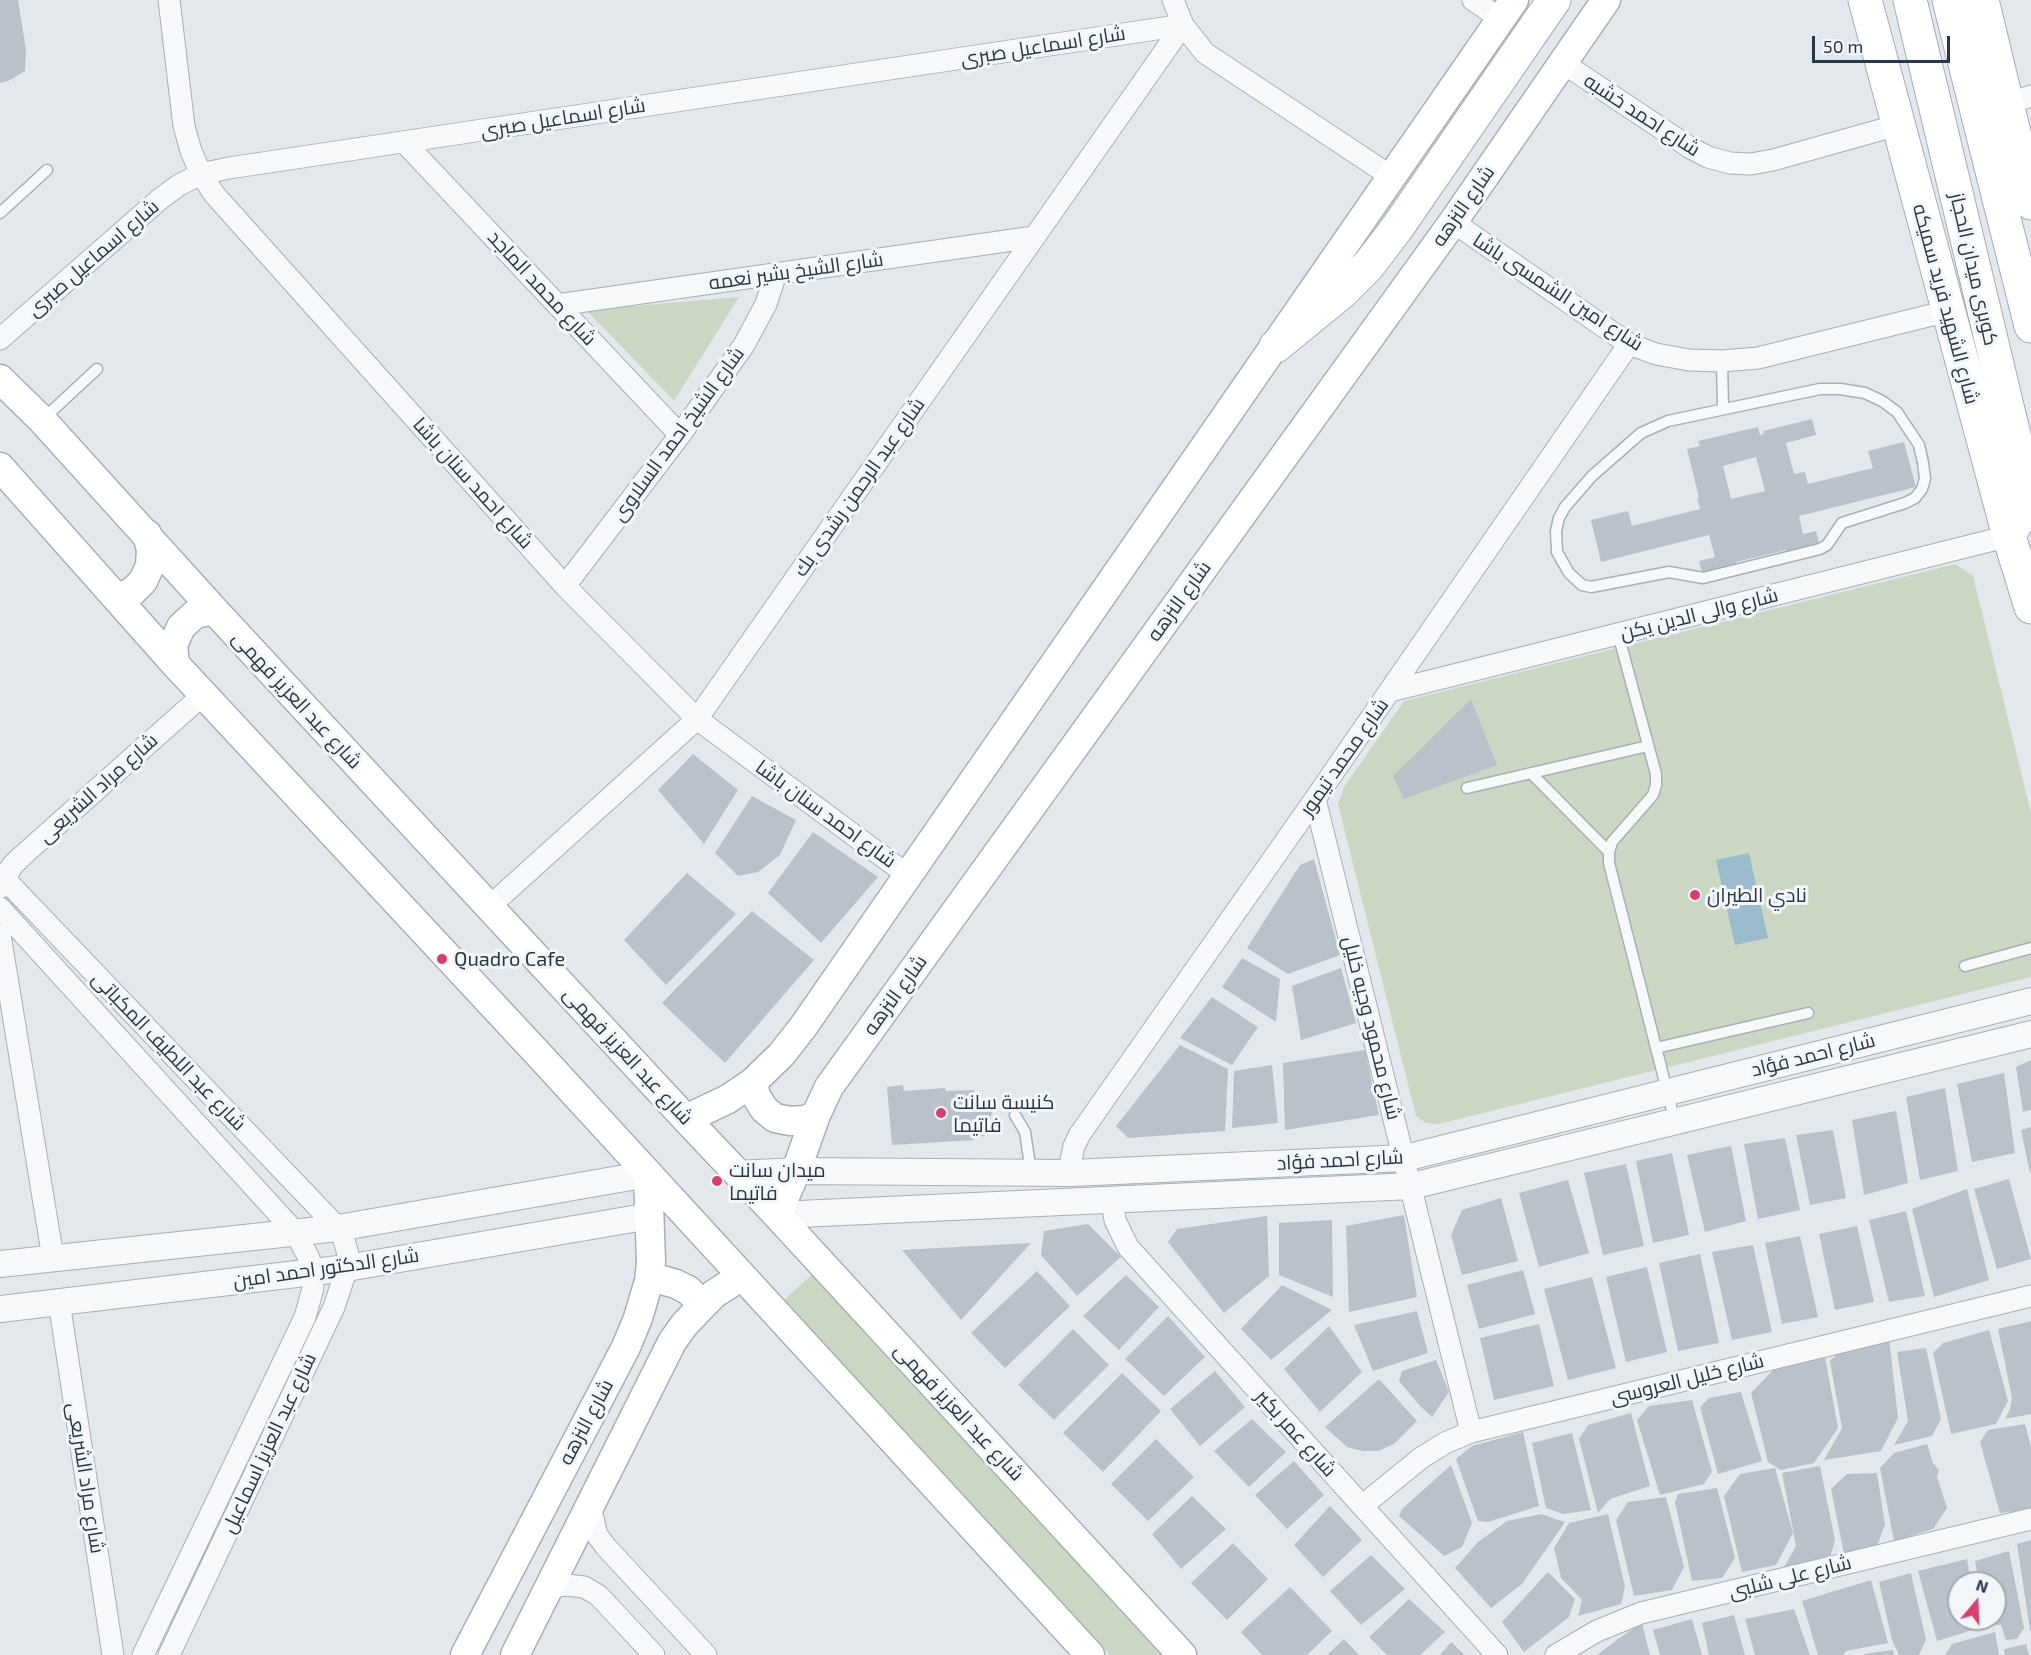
<!DOCTYPE html>
<html>
<head>
<meta charset="utf-8">
<style>
  body { margin:0 }
  #map { position:relative; width:2031px; height:1655px; overflow:hidden; background:#e3e8ec; font-family:"Exo 2",sans-serif }
  canvas { display:block }
  .north { position:absolute; left:1947px; top:1571px; width:60px; height:60px; box-sizing:border-box; background:#f3f6f9; border:2px solid #a2aab1; border-radius:50%; rotate:19deg; font-size:16px; font-weight:700; line-height:24px; text-align:center; color:#293846 }
  .north::after { content:''; display:block; margin:auto; width:21px; height:27px; background:#da3e6f; clip-path:polygon(50% 0,100% 100%,50% 72%,0 100%) }
  .scale { position:absolute; left:1812px; top:36px; width:138px; height:27px; box-sizing:border-box; border:3px solid #293846; border-top:0; padding-left:8px; font-size:18px; line-height:21px; white-space:nowrap; color:#293846; -webkit-text-stroke:4px #f3f6f9; paint-order:stroke }
</style>
</head>
<body>
<div id="map">
<canvas width="2031" height="1655"></canvas>
<div class="north">N</div>
<div class="scale">50 m</div>
</div>
<script>
const c = document.querySelector('canvas').getContext('2d');
c.lineJoin = 'round';
function fillPath(path, color) {
  c.fillStyle = color;
  c.fill(path, 'evenodd');
}
function toPath(rows) {
  const path = new Path2D();
  for (const r of rows) {
    path.moveTo(r[0], r[1]);
    for (let i = 2; i < r.length; i += 2) path.lineTo(r[i], r[i + 1]);
  }
  return path;
}
function strokePath(path, color, width, dash) {
  c.strokeStyle = color;
  c.lineWidth = width;
  c.lineCap = dash ? 'butt' : 'round';
  c.setLineDash(dash || []);
  c.stroke(path);
}
function label(font, color, halo, rows, align = 'center') {
  c.font = font + ' "Exo 2",Cairo,sans-serif';
  c.lineWidth = 6;
  c.setLineDash([]);
  c.textBaseline = 'middle';
  c.strokeStyle = halo;
  c.fillStyle = color;
  for (const [text, x, y, turn = 0] of rows) {
    c.save();
    c.translate(x, y);
    c.rotate((+turn || 0) * Math.PI / 180);
    c.textAlign = isNaN(turn) ? turn : align;
    if (halo) c.strokeText(text, 0, 0);
    c.fillText(text, 0, 0);
    c.restore();
  }
}
fillPath(toPath([
  [739,297,674,401,586,310],
  [1955,564,1973,576,2031,813,2031,977,1439,1124,1426,1123,1416,1116,1338,804,1344,787,1404,701],
  [817,1270,1170,1655,1110,1655,784,1300]
]), '#cbd7c3');
fillPath(toPath([
  [1749,853,1768,938,1735,945,1716,860]
]), '#9bbccf');
fillPath(toPath([
  [0,0,18,0,26,50,25,71,8,81,0,83],
  [1812,419,1816,435,1786,443,1794,474,1805,472,1808,484,1873,468,1868,451,1904,442,1916,487,1799,516,1803,534,1816,531,1821,551,1789,559,1786,550,1736,562,1738,573,1704,581,1699,561,1715,557,1709,535,1601,562,1591,520,1628,511,1632,526,1700,509,1697,498,1699,498,1687,449,1700,446,1698,441,1758,427,1760,435,1764,434,1763,431],
  [1756,457,1765,491,1731,499,1723,466],
  [1471,699,1497,765,1404,799,1393,776],
  [693,754,738,790,704,844,658,790],
  [752,796,796,820,780,855,758,872,738,876,715,853],
  [813,832,878,877,821,943,768,893],
  [1314,859,1340,955,1288,974,1247,948,1300,865],
  [687,873,736,914,666,985,624,940],
  [752,911,814,960,725,1063,662,1003],
  [1242,958,1280,979,1276,1022,1222,987],
  [1341,968,1356,1023,1301,1040,1292,986],
  [1212,997,1258,1027,1232,1065,1180,1038],
  [1180,1045,1228,1069,1225,1131,1128,1138,1116,1126],
  [1365,1050,1379,1115,1285,1130,1283,1063],
  [2031,1060,2031,1110,2023,1112,2016,1067],
  [1272,1065,1278,1123,1232,1128,1234,1071],
  [2004,1073,2015,1153,1972,1162,1957,1084],
  [903,1085,904,1091,945,1088,946,1091,974,1090,974,1101,987,1101,992,1105,993,1110,990,1119,983,1120,984,1136,974,1137,975,1140,892,1145,887,1087],
  [1945,1088,1958,1171,1920,1180,1906,1097],
  [1896,1111,1908,1183,1864,1195,1852,1120],
  [2031,1127,2031,1173,2030,1173,2021,1130],
  [1833,1130,1846,1198,1810,1205,1796,1135],
  [1785,1138,1800,1210,1758,1219,1744,1144],
  [1731,1146,1746,1221,1705,1232,1687,1155],
  [1672,1153,1689,1235,1653,1243,1636,1161],
  [1626,1164,1644,1246,1603,1255,1584,1173],
  [2009,1179,2031,1259,1997,1269,1974,1189],
  [1568,1180,1589,1253,1539,1267,1519,1193],
  [1967,1189,1989,1280,1934,1297,1912,1209],
  [1501,1198,1518,1261,1462,1275,1451,1235,1462,1210],
  [1906,1211,1925,1296,1889,1302,1869,1220],
  [1404,1215,1417,1297,1349,1312,1346,1226],
  [1267,1216,1269,1276,1224,1313,1168,1242,1177,1229],
  [1332,1220,1333,1297,1279,1275,1279,1223],
  [1088,1224,1121,1257,1077,1296,1041,1255,1044,1231],
  [1857,1226,1874,1302,1835,1310,1819,1234],
  [1800,1236,1818,1317,1782,1324,1765,1243],
  [1031,1243,961,1320,902,1250],
  [1753,1245,1772,1332,1732,1340,1712,1252],
  [1700,1254,1719,1343,1678,1351,1659,1263],
  [1647,1267,1667,1352,1626,1362,1606,1277],
  [1523,1270,1535,1314,1479,1329,1467,1285],
  [1037,1271,1070,1306,1005,1368,971,1333],
  [1126,1275,1159,1307,1119,1350,1083,1316],
  [1592,1277,1616,1368,1568,1380,1544,1289],
  [1282,1285,1332,1310,1271,1360,1241,1329],
  [1417,1311,1428,1353,1373,1371,1354,1325],
  [1168,1316,1205,1357,1164,1396,1125,1359],
  [2031,1321,2031,1414,2005,1419,2010,1409,2012,1398,1998,1329],
  [1539,1324,1554,1386,1494,1400,1480,1338],
  [1329,1326,1362,1372,1320,1412,1284,1369],
  [1073,1329,1109,1365,1054,1420,1018,1385],
  [1989,1330,2008,1401,1996,1424,1951,1434,1933,1353,1943,1343],
  [1889,1338,1898,1418,1881,1451,1824,1460,1842,1428,1830,1361,1840,1351],
  [1926,1348,1941,1419,1932,1436,1894,1445,1908,1421,1897,1352],
  [1825,1357,1838,1428,1814,1463,1781,1470,1768,1462,1751,1393,1774,1369],
  [1436,1360,1449,1392,1432,1417,1420,1406,1399,1381,1402,1371],
  [1215,1371,1245,1407,1200,1446,1170,1409],
  [1122,1373,1161,1411,1103,1472,1063,1433],
  [1379,1379,1417,1421,1394,1444,1378,1451,1362,1451,1347,1447,1325,1427],
  [1741,1392,1762,1461,1718,1474,1700,1407,1709,1398],
  [1692,1400,1712,1472,1704,1484,1660,1495,1637,1420,1649,1406],
  [1631,1413,1650,1486,1610,1499,1598,1513,1579,1439,1588,1425],
  [1252,1419,1286,1452,1249,1487,1214,1451],
  [2025,1424,2031,1447,2031,1509,2000,1513,1980,1442,1988,1430],
  [1523,1432,1539,1506,1488,1522,1478,1521,1456,1459,1472,1446],
  [1572,1433,1591,1510,1563,1514,1546,1508,1532,1443],
  [1156,1439,1194,1477,1148,1521,1111,1484],
  [1927,1444,1933,1463,1939,1470,1937,1477,1947,1508,1933,1529,1894,1541,1880,1468,1894,1453],
  [1294,1461,1324,1495,1287,1529,1255,1495],
  [1451,1465,1472,1523,1462,1547,1444,1556,1399,1516,1402,1509],
  [1820,1466,1835,1540,1830,1558,1783,1569,1796,1546,1782,1473],
  [1775,1468,1793,1533,1776,1565,1742,1572,1724,1496,1740,1474],
  [1877,1473,1885,1525,1876,1548,1844,1554,1831,1489,1847,1474],
  [1717,1488,1735,1558,1722,1578,1692,1581,1675,1502,1678,1494],
  [1192,1496,1226,1529,1181,1569,1152,1534],
  [1666,1497,1684,1567,1672,1590,1634,1596,1616,1520,1628,1502],
  [1330,1506,1362,1540,1323,1577,1294,1545],
  [1541,1514,1565,1522,1522,1584,1491,1608,1455,1568,1478,1542,1507,1521],
  [1608,1514,1625,1587,1621,1604,1578,1616,1582,1600,1561,1578,1554,1548,1569,1523],
  [2031,1540,2031,1631,2030,1631,2017,1544],
  [1233,1543,1268,1579,1227,1620,1191,1583],
  [2009,1551,2024,1628,2017,1639,2006,1640,2001,1625,1987,1624,1986,1619,1995,1619,1995,1583,1979,1583,1975,1561],
  [1371,1555,1405,1589,1361,1625,1330,1591],
  [1967,1559,1971,1583,1959,1583,1959,1619,1977,1619,1979,1628,1937,1641,1918,1571],
  [1548,1572,1575,1599,1569,1617,1524,1652,1502,1622],
  [1911,1573,1926,1640,1919,1655,1899,1655,1892,1640,1879,1582],
  [1871,1580,1888,1643,1846,1651,1843,1655,1818,1655,1802,1601],
  [1290,1587,1332,1631,1307,1655,1262,1655,1241,1632],
  [1409,1599,1445,1632,1420,1655,1387,1655,1369,1637],
  [1794,1609,1810,1655,1755,1655,1745,1619],
  [1734,1615,1745,1655,1709,1655,1702,1623],
  [1692,1619,1702,1655,1660,1655,1653,1630],
  [1642,1623,1650,1655,1597,1655,1618,1639],
  [1995,1632,1999,1655,1945,1655,1952,1644],
  [1344,1639,1359,1655,1327,1655],
  [1451,1642,1465,1655,1440,1655],
  [2026,1644,2029,1655,2005,1655,2004,1649],
  [1893,1650,1894,1655,1864,1655,1864,1654]
]), '#b9c2ca');
const service = toPath([
  [0,213,47,170],
  [1722,361,1723,409],
  [1820,389,1840,389,1865,393,1882,401,1897,412,1919,445,1923,463,1925,479,1922,489,1915,498,1905,503,1842,523,1827,545,1820,549,1703,578,1669,572,1591,587,1582,585,1569,573,1557,552,1556,531,1559,518,1565,507,1592,476,1641,433,1668,421,1820,389],
  [42,420,97,369],
  [1618,634,1656,774,1656,785,1653,795,1612,842,1609,852,1609,863,1675,1122],
  [1531,773,1609,852],
  [1467,788,1648,746],
  [1965,966,2031,948],
  [1656,1048,1808,1013],
  [1015,1115,1025,1132,1031,1172]
]);
const minor = toPath([
  [169,0,184,126,191,151,201,174,214,194,565,586,697,719,909,876],
  [1173,0,1183,25,1205,53,1392,177],
  [1473,0,1501,19],
  [1563,63,1689,147,1708,157,1730,163,1751,164,1773,160,1898,125],
  [2007,104,2031,96],
  [404,142,680,435],
  [1453,222,1629,344,1656,354,1689,360,1722,361,1758,358,1948,311],
  [557,305,1034,237],
  [0,339,160,199,179,185,201,174,229,168,1183,25],
  [565,586,680,435,744,345,766,304,776,274],
  [1390,691,2009,536],
  [1315,799,1471,1432],
  [0,874,338,1228,344,1240,348,1254,347,1268,334,1307,169,1655],
  [0,888,12,866,22,856,204,694],
  [489,907,697,719,1183,25],
  [0,908,295,1232,309,1258,312,1272,313,1288,305,1317,143,1655],
  [0,935,53,1258],
  [1072,1173,1071,1160,1074,1146,1080,1134,1315,799,1629,344],
  [1112,1201,1115,1220,1128,1247,1497,1655],
  [59,1302,113,1655],
  [590,1506,597,1535,606,1547,706,1655],
  [1362,1506,1421,1458,1445,1443,1471,1432,2031,1296],
  [549,1587,567,1585,584,1587,598,1595,654,1655],
  [1556,1655,1597,1631,1641,1613,2031,1519]
]);
const tertiary = toPath([
  [738,1174,796,1171,1072,1173,1405,1158,2031,1001],
  [777,1215,1412,1186,2031,1034],
  [0,1264,338,1228,648,1174],
  [0,1309,347,1268,650,1216]
]);
const secondary = toPath([
  [0,379,42,420,214,610,686,1119,777,1215,1182,1655],
  [0,467,175,664,541,1057,1090,1655],
  [117,598,132,592,143,581,150,566,151,550,147,534],
  [175,664,173,645,181,627,195,614,214,610],
  [753,1082,756,1096,764,1109,775,1118,790,1121,805,1120,816,1115],
  [686,1119,728,1099,753,1082,781,1055,803,1027,1514,0],
  [777,1215,796,1171,816,1115,829,1087,1453,222,1606,0],
  [649,1281,662,1280,676,1284,688,1290,703,1305],
  [465,1655,626,1347,638,1318,649,1281,651,1262,648,1174],
  [515,1655,672,1342,684,1325,703,1305,714,1294,742,1276]
]);
const primary = toPath([
  [1865,0,2009,536,2031,607],
  [1910,0,2023,473,2024,495,2019,517,2009,536],
  [1949,0,2031,326],
  [1982,0,2031,203],
  [1276,346,1342,292,1368,266,1397,228,1554,0]
]);
strokePath(service, '#a7b0b7', 13);
strokePath(minor, '#a7b0b7', 23);
strokePath(tertiary, '#a7b0b7', 28);
strokePath(secondary, '#a7b0b7', 31);
strokePath(primary, '#a1aeb9', 35);
strokePath(service, '#f6f8fa', 10);
strokePath(minor, '#f6f8fa', 21);
strokePath(tertiary, '#f6f8fa', 26);
strokePath(secondary, '#fff', 28);
strokePath(primary, '#fff', 33);
for (const [x, y, r, color] of [
  [1695,895,6,"#da3e6f"],
  [442,959,6,"#da3e6f"],
  [941,1113,6,"#da3e6f"],
  [717,1181,6,"#da3e6f"]
]) {
  const dot = new Path2D();
  dot.arc(x, y, r, 0, 2 * Math.PI);
  c.fillStyle = color;
  c.fill(dot);
  strokePath(dot, '#f3f6f9', 2);
}
label('20px', '#293846', '#f3f6f9', [
  ["شارع اسماعيل صبرى",1043,46,-9],
  ["شارع احمد خشبه",1642,115,33],
  ["شارع اسماعيل صبرى",563,118,-9],
  ["شارع النزهه",1463,206,-55],
  ["شارع اسماعيل صبرى",93,258,-41],
  ["كوبرى ميدان الحجاز",1974,269,77],
  ["شارع الشيخ بشير نعمه",796,271,-8],
  ["شارع محمد الماجد",542,288,47],
  ["شارع امين الشمسى باشا",1558,292,33],
  ["شارع الشهيد فريد سميكه",1946,304,75],
  ["شارع الشيخ احمد السلاوى",678,434,-54],
  ["شارع احمد سنان باشا",473,483,48],
  ["شارع عبد الرحمن رشدى بك",859,487,-55],
  ["شارع النزهه",1179,601,-54],
  ["شارع والى الدين يكن",1699,614,-14],
  ["شارع عبد العزيز فهمى",297,700,47],
  ["شارع محمد تيمور",1344,757,-55],
  ["شارع مراد الشريعى",98,788,-42],
  ["شارع احمد سنان باشا",826,814,36],
  ["شارع النزهه",895,995,-54],
  ["شارع محمود وجيه خليل",1372,1028,76],
  ["شارع عبد اللطيف المكباتى",169,1051,46],
  ["شارع احمد فؤاد",1813,1055,-14],
  ["شارع عبد العزيز فهمى",628,1056,47],
  ["شارع احمد فؤاد",1340,1160,-3],
  ["شارع الدكتور احمد امين",326,1268,-8],
  ["شارع خليل العروسى",1687,1379,-14],
  ["شارع عبد العزيز فهمى",959,1412,47],
  ["شارع النزهه",586,1422,-62],
  ["شارع عمر بكير",1296,1433,48],
  ["شارع عبد العزيز اسماعيل",269,1443,-65],
  ["شارع مراد الشريعى",86,1478,81],
  ["شارع على شلبى",1790,1577,-14]
]);
label('20px', '#293846', '#f3f6f9', [
  ["نادي الطيران",1707,895],
  ["Quadro Cafe",454,959],
  ["كنيسة سانت",953,1102],
  ["فاتيما",953,1125],
  ["ميدان سانت",729,1170],
  ["فاتيما",729,1193]
], 'left');
</script>
</body>
</html>
